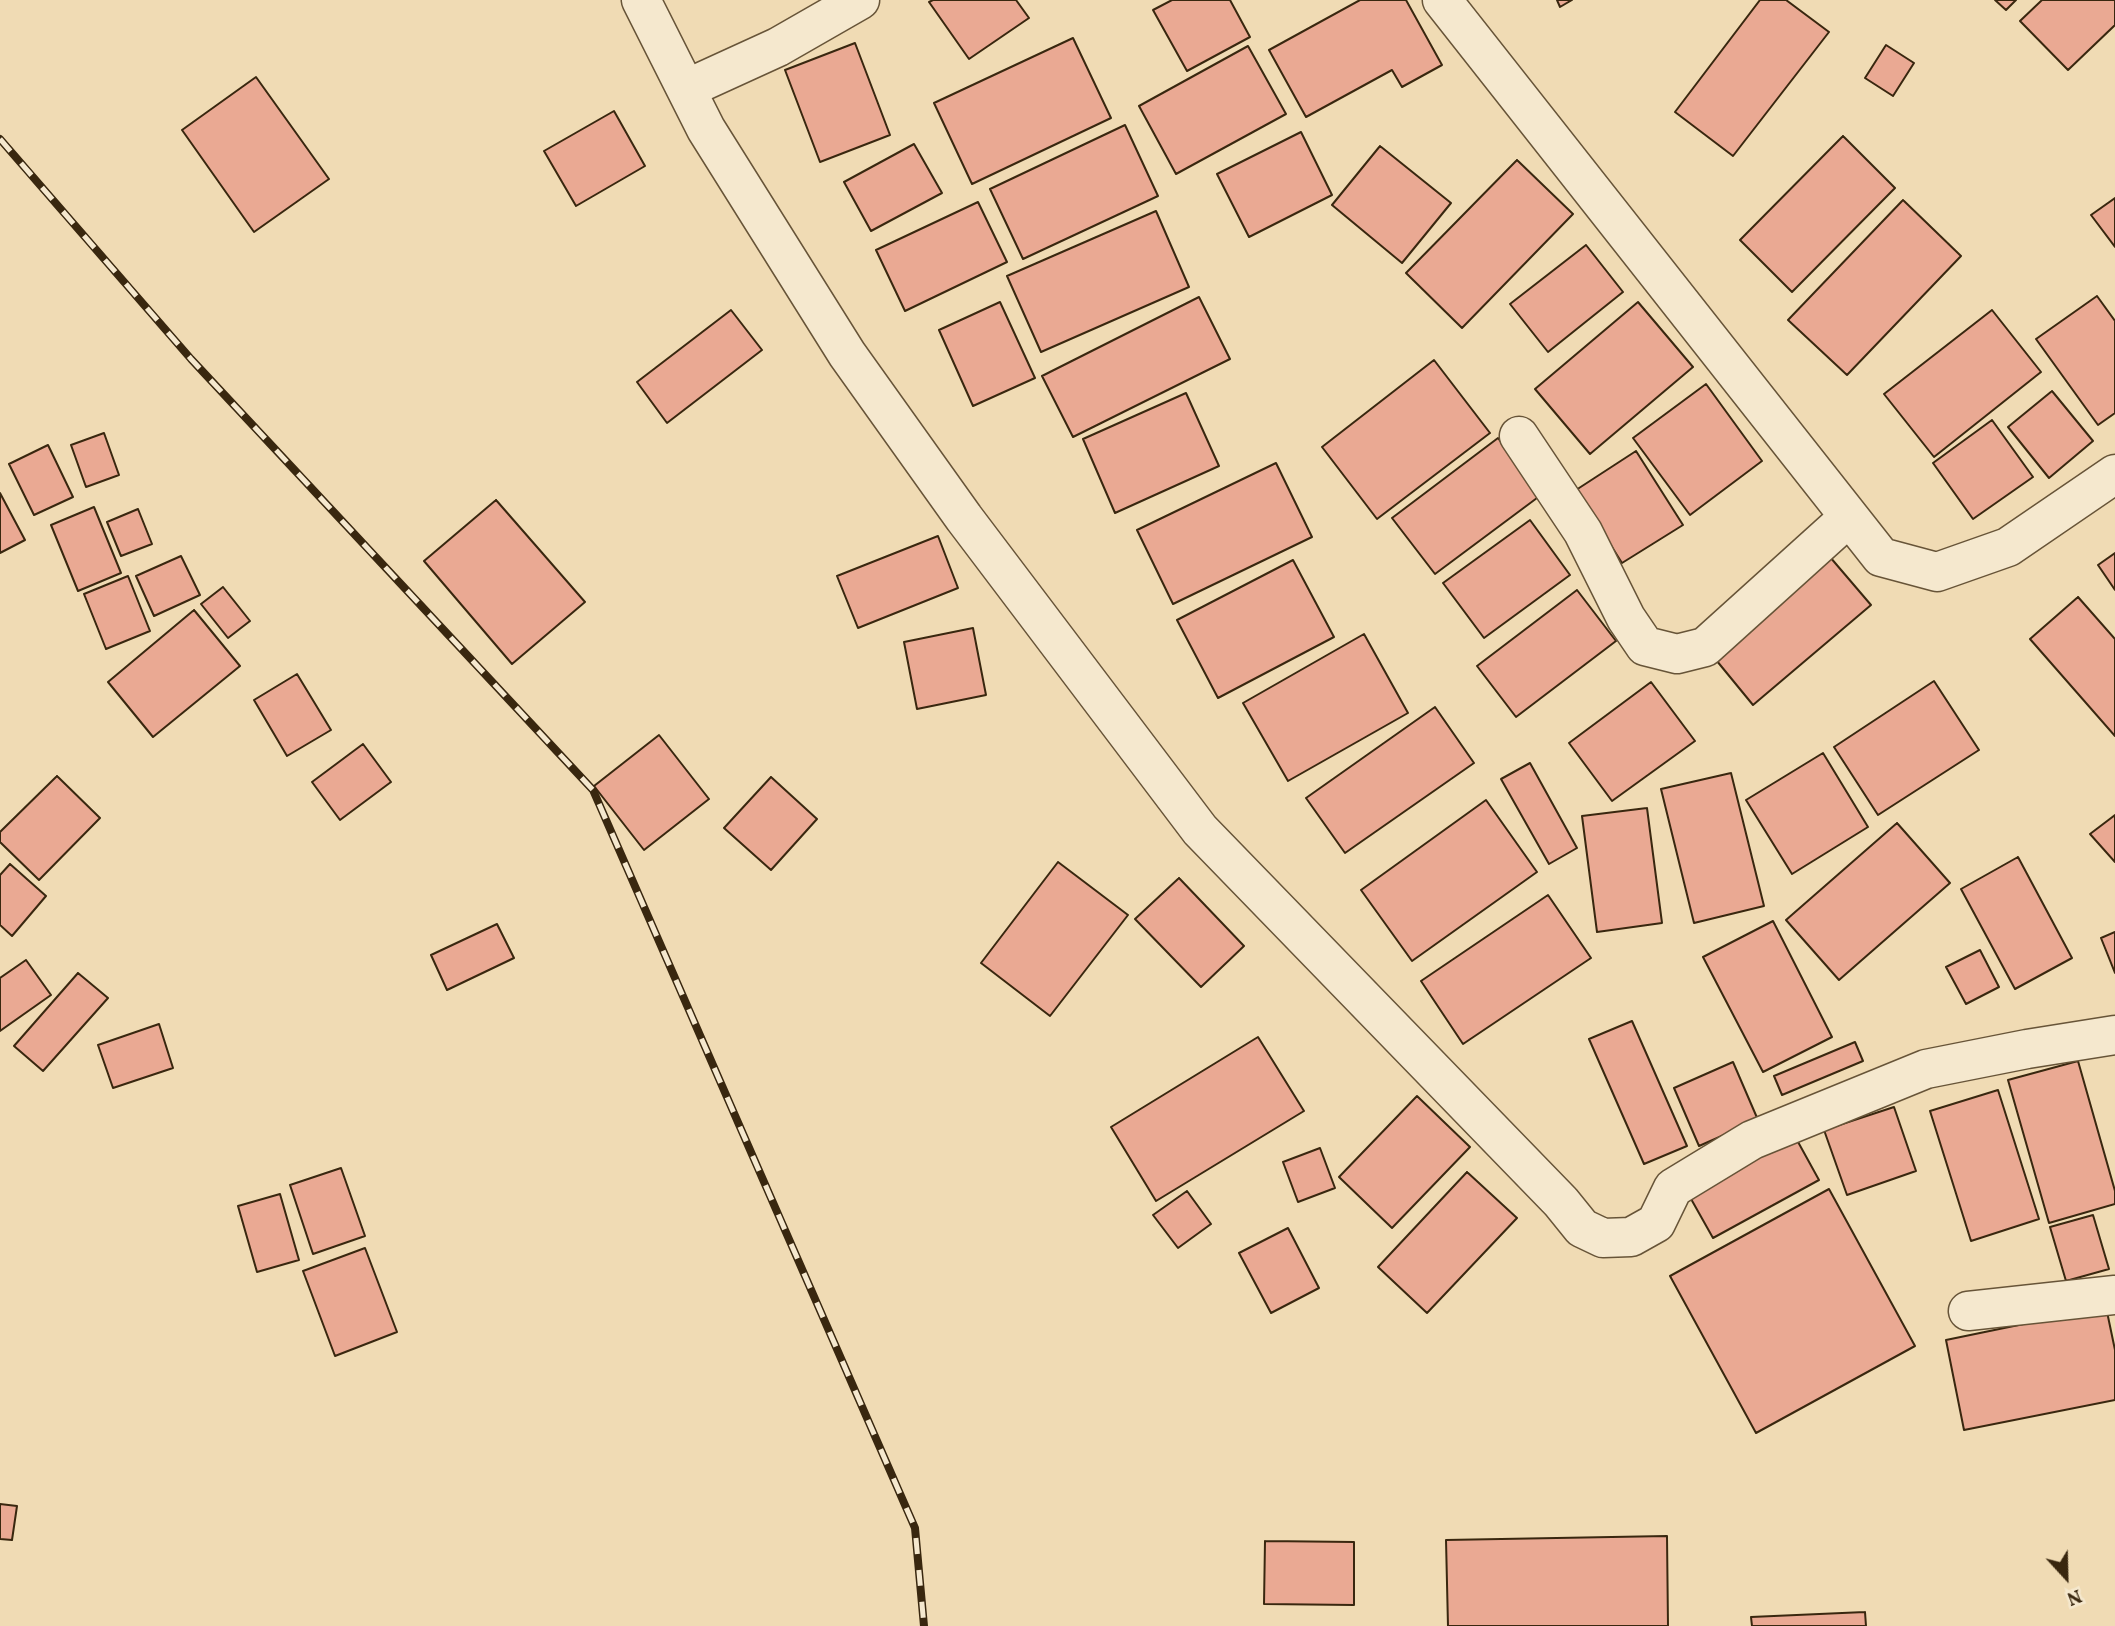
<!DOCTYPE html>
<html>
<head>
<meta charset="utf-8">
<style>
  body { margin:0 }
  #map { position:relative; width:2115px; height:1626px; overflow:hidden; background:#f0dbb4; font-family:Vollkorn,serif }
  canvas { display:block }
  .north { position:absolute; left:2031px; top:1542px; width:70px; height:70px; -webkit-text-stroke:5px #f5e8ce; paint-order:stroke; rotate:158deg; font-size:19px; font-weight:700; line-height:28px; text-align:center; color:#39270f }
  .north::after { content:''; display:block; margin:auto; width:24px; height:32px; background:#39270f; clip-path:polygon(50% 0,100% 100%,50% 72%,0 100%) }
</style>
</head>
<body>
<div id="map">
<canvas width="2115" height="1626"></canvas>
<div class="north">N</div>
</div>
<script>
const c = document.querySelector('canvas').getContext('2d');
c.lineJoin = 'round';
function fillPath(path, color) {
  c.fillStyle = color;
  c.fill(path, 'evenodd');
}
function toPath(rows) {
  const path = new Path2D();
  for (const r of rows) {
    path.moveTo(r[0], r[1]);
    for (let i = 2; i < r.length; i += 2) path.lineTo(r[i], r[i + 1]);
  }
  return path;
}
function strokePath(path, color, width, dash) {
  c.strokeStyle = color;
  c.lineWidth = width;
  c.lineCap = dash ? 'butt' : 'round';
  c.setLineDash(dash || []);
  c.stroke(path);
}
const building = toPath([
  [933,0,1016,0,1029,18,969,59,929,2,933,0],
  [1172,0,1230,0,1250,37,1187,71,1153,10,1172,0],
  [1360,0,1406,0,1442,65,1402,87,1392,70,1306,117,1269,50,1360,0],
  [1557,0,1572,0,1560,7,1557,0],
  [1760,0,1786,0,1829,32,1733,156,1675,112,1760,0],
  [1995,0,2016,0,2006,10,1995,0],
  [2042,0,2115,0,2115,25,2068,70,2020,21,2042,0],
  [1073,38,1111,118,972,184,934,103,1073,38],
  [855,43,890,135,820,162,785,70,855,43],
  [1886,45,1914,63,1893,96,1865,78,1886,45],
  [1248,46,1286,114,1176,174,1139,106,1248,46],
  [256,77,329,179,254,232,182,130,256,77],
  [614,111,645,166,576,206,544,151,614,111],
  [1125,125,1158,196,1023,259,990,189,1125,125],
  [1301,132,1332,195,1249,237,1217,174,1301,132],
  [1843,136,1895,188,1792,292,1740,240,1843,136],
  [914,144,942,193,871,231,844,182,914,144],
  [1380,146,1451,203,1402,263,1332,205,1380,146],
  [1517,160,1573,214,1462,328,1406,273,1517,160],
  [2115,198,2115,247,2091,215,2115,198],
  [1903,200,1961,256,1847,375,1788,320,1903,200],
  [978,202,1007,262,905,311,876,250,978,202],
  [1156,211,1189,287,1041,352,1007,276,1156,211],
  [1586,245,1623,292,1548,352,1510,304,1586,245],
  [2097,296,2115,321,2115,413,2098,425,2036,339,2097,296],
  [1199,297,1230,359,1073,437,1042,376,1199,297],
  [1000,302,1035,378,973,406,939,330,1000,302],
  [1638,302,1693,367,1590,454,1535,389,1638,302],
  [731,310,762,350,667,423,637,382,731,310],
  [1992,310,2041,372,1934,457,1884,394,1992,310],
  [1434,360,1490,433,1377,519,1322,447,1434,360],
  [1706,384,1762,461,1690,515,1633,438,1706,384],
  [2052,391,2093,441,2049,478,2008,427,2052,391],
  [1186,393,1219,466,1115,513,1083,439,1186,393],
  [1992,420,2033,477,1973,519,1933,463,1992,420],
  [104,433,119,475,86,487,71,445,104,433],
  [1498,438,1541,495,1435,574,1392,518,1498,438],
  [48,445,73,497,34,515,9,464,48,445],
  [1636,451,1683,525,1622,563,1576,490,1636,451],
  [1276,463,1312,537,1173,604,1137,530,1276,463],
  [0,493,25,540,0,553,0,493],
  [496,500,585,602,512,664,424,561,496,500],
  [94,507,121,573,78,591,51,525,94,507],
  [138,509,152,544,121,556,107,522,138,509],
  [1530,520,1570,575,1484,638,1443,583,1530,520],
  [938,536,958,588,858,628,837,576,938,536],
  [2115,553,2115,590,2098,565,2115,553],
  [181,556,200,595,154,616,136,576,181,556],
  [1830,557,1871,605,1753,705,1712,655,1830,557],
  [1293,560,1334,637,1218,698,1177,620,1293,560],
  [128,576,150,631,106,649,84,594,128,576],
  [223,587,250,621,228,638,201,604,223,587],
  [1577,590,1616,641,1516,717,1477,666,1577,590],
  [2078,597,2115,639,2115,736,2030,639,2078,597],
  [194,610,240,666,153,737,108,682,194,610],
  [973,628,986,695,917,709,904,642,973,628],
  [1364,634,1408,713,1288,781,1243,703,1364,634],
  [297,674,331,730,287,756,254,700,297,674],
  [1934,681,1979,750,1878,815,1834,747,1934,681],
  [1651,682,1695,741,1612,801,1569,743,1651,682],
  [1435,707,1474,763,1345,853,1306,798,1435,707],
  [659,735,709,799,644,850,594,786,659,735],
  [363,744,391,782,340,820,312,782,363,744],
  [1823,753,1868,827,1792,874,1746,800,1823,753],
  [1530,763,1577,848,1549,864,1501,779,1530,763],
  [1731,773,1764,906,1694,923,1661,789,1731,773],
  [57,776,100,818,39,880,0,842,0,832,57,776],
  [771,777,817,819,771,870,724,828,771,777],
  [1486,800,1537,872,1412,961,1361,890,1486,800],
  [1647,808,1662,923,1597,932,1582,816,1647,808],
  [2115,815,2115,862,2090,834,2115,815],
  [1897,823,1950,883,1839,980,1786,920,1897,823],
  [2018,857,2072,958,2015,989,1961,889,2018,857],
  [1058,862,1128,915,1050,1016,981,963,1058,862],
  [10,864,46,896,12,936,0,925,0,875,10,864],
  [1179,878,1244,946,1201,987,1135,919,1179,878],
  [1548,895,1591,958,1463,1044,1421,981,1548,895],
  [1773,921,1832,1037,1763,1072,1703,957,1773,921],
  [497,924,514,958,447,990,431,955,497,924],
  [2115,932,2115,973,2101,938,2115,932],
  [1980,950,1999,987,1966,1004,1946,967,1980,950],
  [26,960,51,995,0,1031,0,978,26,960],
  [78,973,108,998,43,1071,14,1046,78,973],
  [1632,1021,1687,1146,1644,1164,1589,1039,1632,1021],
  [159,1024,173,1068,113,1088,98,1045,159,1024],
  [1258,1037,1304,1111,1156,1201,1111,1127,1258,1037],
  [1855,1042,1863,1061,1782,1095,1774,1076,1855,1042],
  [2078,1061,2115,1191,2115,1204,2049,1223,2008,1080,2078,1061],
  [1733,1062,1758,1120,1699,1146,1674,1088,1733,1062],
  [1998,1090,2039,1219,1971,1241,1930,1111,1998,1090],
  [1417,1096,1470,1147,1392,1228,1339,1177,1417,1096],
  [1894,1107,1916,1171,1847,1195,1824,1130,1894,1107],
  [1792,1131,1819,1180,1713,1238,1686,1190,1792,1131],
  [1320,1148,1335,1188,1298,1202,1283,1162,1320,1148],
  [341,1168,365,1236,313,1254,290,1185,341,1168],
  [1467,1172,1517,1218,1427,1313,1378,1267,1467,1172],
  [1829,1189,1915,1346,1756,1433,1670,1276,1829,1189],
  [1187,1191,1211,1224,1178,1248,1153,1215,1187,1191],
  [280,1194,299,1260,257,1272,238,1206,280,1194],
  [2093,1215,2109,1269,2066,1281,2050,1227,2093,1215],
  [1288,1228,1319,1288,1271,1313,1239,1253,1288,1228],
  [365,1248,397,1332,335,1356,303,1271,365,1248],
  [2106,1307,2115,1350,2115,1400,1964,1430,1946,1340,2106,1307],
  [0,1504,17,1506,12,1540,0,1539,0,1504],
  [1667,1536,1668,1626,1448,1626,1446,1540,1667,1536],
  [1265,1541,1354,1542,1354,1605,1264,1604,1265,1541],
  [1865,1612,1866,1626,1752,1626,1751,1617,1865,1612]
]);
fillPath(building, '#eaa993');
strokePath(building, '#39270f', 2);
const street = toPath([
  [641,0,706,129,847,354,964,518,1200,830,1561,1202,1582,1228,1603,1238,1631,1237,1656,1223,1673,1188,1752,1140,1926,1069,2027,1049,2115,1035],
  [1442,0,1881,557,1937,572,2008,547,2115,474],
  [686,89,778,47,860,0],
  [1519,436,1583,532,1626,618,1645,646,1677,654,1705,647,1849,517],
  [1968,1311,2115,1295]
]);
strokePath(street, '#675438', 41);
strokePath(street, '#f5e8ce', 38);
const rail = toPath([
  [0,139,191,359,593,790,915,1528,924,1626]
]);
strokePath(rail, '#39270f', 8);
strokePath(rail, '#f5e8ce', 5, [16]);
</script>
</body>
</html>
